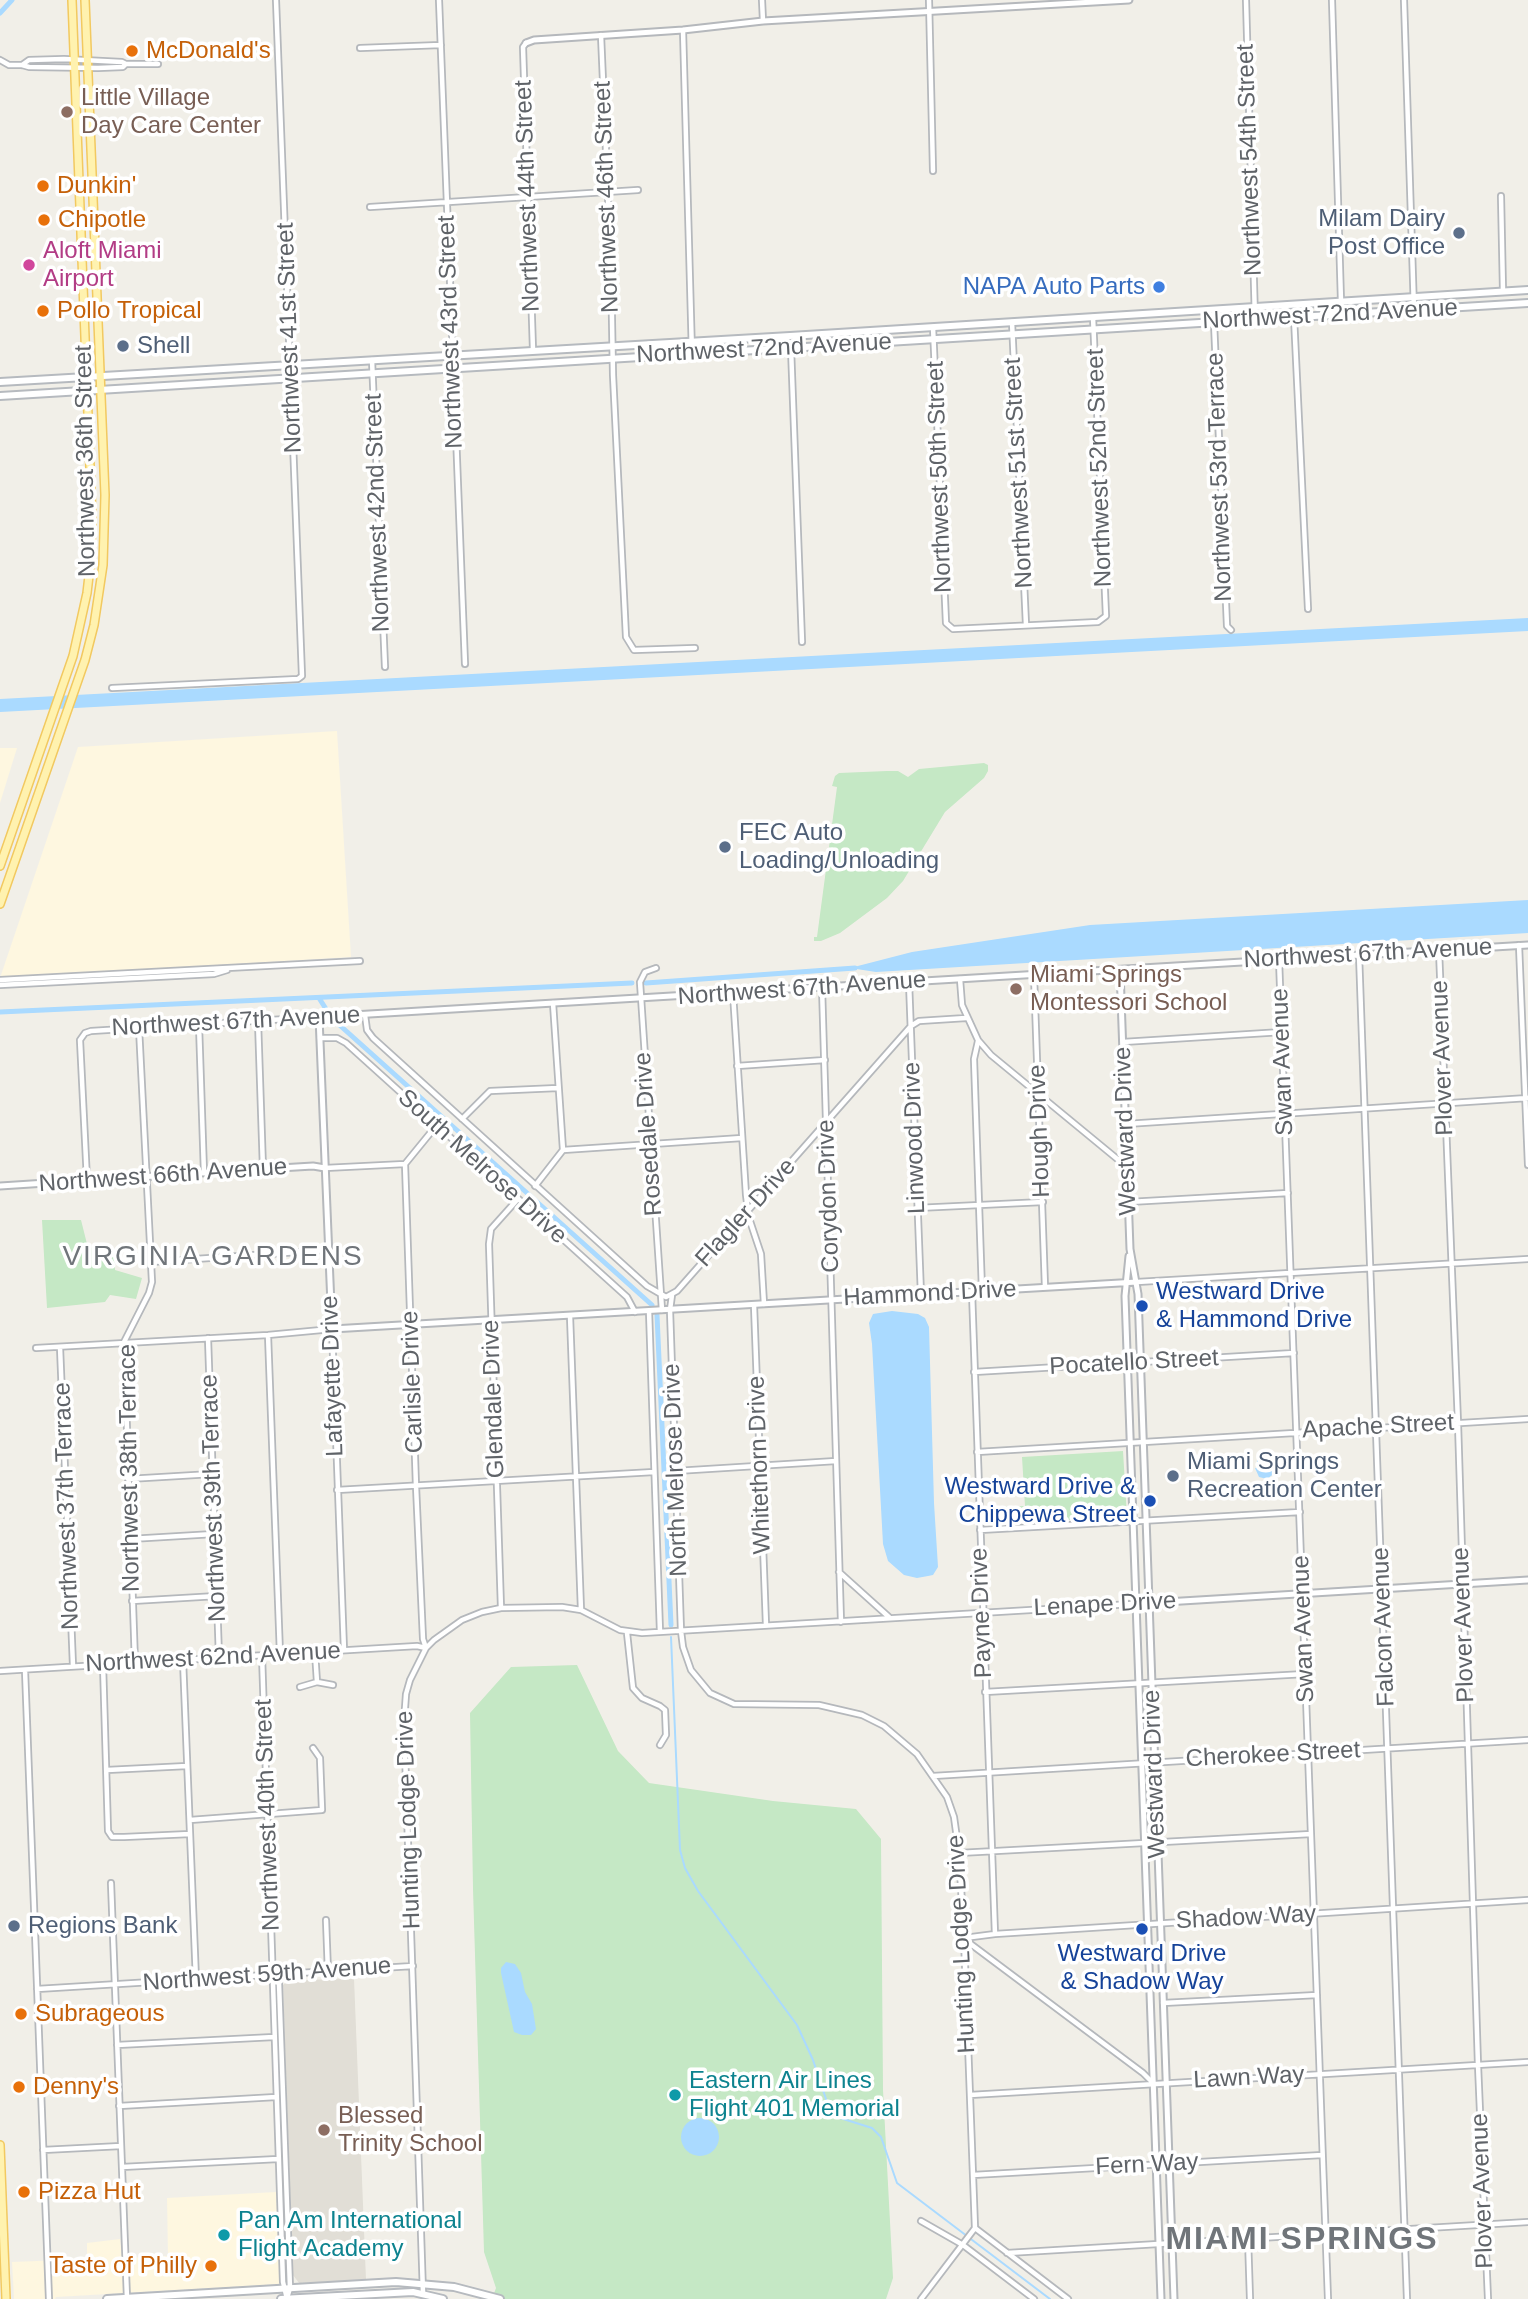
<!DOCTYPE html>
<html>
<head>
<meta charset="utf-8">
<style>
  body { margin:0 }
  canvas { display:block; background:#f1efe8 }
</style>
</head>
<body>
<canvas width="1528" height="2299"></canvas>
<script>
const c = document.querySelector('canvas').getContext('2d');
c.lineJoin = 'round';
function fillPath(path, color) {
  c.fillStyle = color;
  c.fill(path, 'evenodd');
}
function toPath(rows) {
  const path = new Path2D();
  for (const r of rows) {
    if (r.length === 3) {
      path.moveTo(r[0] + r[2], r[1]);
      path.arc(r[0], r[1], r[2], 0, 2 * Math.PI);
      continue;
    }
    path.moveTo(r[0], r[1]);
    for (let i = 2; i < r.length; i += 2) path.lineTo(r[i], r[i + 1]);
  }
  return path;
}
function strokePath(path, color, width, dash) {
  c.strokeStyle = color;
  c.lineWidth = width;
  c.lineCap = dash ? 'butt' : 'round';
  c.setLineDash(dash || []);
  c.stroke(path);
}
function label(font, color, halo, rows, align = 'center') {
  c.font = font + ' Arial,sans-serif';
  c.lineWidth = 7;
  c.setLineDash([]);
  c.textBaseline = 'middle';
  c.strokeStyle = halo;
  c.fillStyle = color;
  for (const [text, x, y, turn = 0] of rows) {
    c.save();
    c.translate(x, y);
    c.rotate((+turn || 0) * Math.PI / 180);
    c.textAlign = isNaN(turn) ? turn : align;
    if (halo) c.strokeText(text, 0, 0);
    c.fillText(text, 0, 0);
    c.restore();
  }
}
fillPath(toPath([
  [337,731,351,957,0,978,78,747],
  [0,748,17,748,0,803],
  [276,2192,281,2284,56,2297,55,2299,14,2299,12,2262,87,2259,87,2243,120,2239,122,2258,168,2256,167,2198]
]), '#fef7e0');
fillPath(toPath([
  [354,1978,366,2280,299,2283,293,2275,283,1985,288,1981]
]), '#e1ded6');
fillPath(toPath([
  [984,763,988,765,988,771,984,778,945,812,903,881,887,898,840,933,821,941,814,941,814,937,817,937,837,787,832,786,835,776,839,773,887,771,898,771,908,777,919,769],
  [42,1220,81,1220,87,1244,93,1249,114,1253,115,1270,142,1278,136,1299,110,1295,105,1302,47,1308],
  [1123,1451,1127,1517,1042,1521,1041,1518,1025,1519,1025,1522,988,1525,987,1509,989,1507,1025,1506,1022,1457],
  [577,1665,618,1751,649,1783,773,1801,856,1809,881,1839,883,2090,893,2278,886,2299,492,2299,496,2288,484,2252,473,1889,470,1713,511,1667]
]), '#c5e8c5');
fillPath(toPath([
  [1528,618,1528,631,0,712,0,699],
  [1528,900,1528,933,876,972,850,968,912,952,1090,925],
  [892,1311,918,1314,925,1318,929,1327,934,1503,938,1567,933,1575,928,1576,917,1578,904,1575,888,1561,883,1544,872,1344,869,1323,873,1314],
  [1275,1454,1276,1465,1269,1466,1276,1467,1276,1472,1267,1479,1259,1477,1255,1468,1265,1467,1257,1466,1257,1455],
  [506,1962,515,1964,521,1973,525,1992,532,2004,536,2029,531,2035,522,2035,514,2032,501,1973,501,1968],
  [700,2137,19]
]), '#aadaff');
strokePath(toPath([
  [671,1637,680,1850,685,1868,698,1891,797,2025,813,2060,829,2108,837,2117,872,2128,881,2137,897,2183,1050,2299]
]), '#aadaff', 2);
strokePath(toPath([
  [0,13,12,0],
  [646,983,855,968],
  [319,998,326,1009],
  [0,1012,632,983],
  [335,1021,652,1305],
  [657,1315,671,1625]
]), '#aadaff', 5);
const minor = toPath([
  [439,0,465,664],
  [762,0,763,21],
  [929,0,933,171],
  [1246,0,1255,319],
  [1332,0,1341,301],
  [1404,0,1414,310],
  [683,30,692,354],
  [601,35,611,267,613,375,626,637,634,650,695,648],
  [526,43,523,47,533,350],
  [360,48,441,45],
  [0,60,9,65,22,65,29,67,98,68,123,67,126,64],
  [22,65,29,60,64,59,122,62,126,64,158,64],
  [1501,196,1503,291],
  [370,207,638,190],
  [1294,317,1308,609],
  [1012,322,1026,625],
  [1214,322,1227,626,1231,630],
  [933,327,946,623,953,629,1098,622,1106,616,1093,317],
  [791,348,802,642],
  [372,360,385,667],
  [112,688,298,679,302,676,276,0],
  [1519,945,1528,1165],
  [1439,950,1458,1423,1478,2065,1488,2299],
  [1359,954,1407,2299],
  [1279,959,1328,2299],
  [656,968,645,972,640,982,662,1310],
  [1034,975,1045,1287],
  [960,979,962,1005,978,1040,991,1055,1127,1167],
  [0,980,360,961],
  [909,982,921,1295],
  [0,985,214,974,227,970],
  [822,987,841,1622],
  [733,993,746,1195,749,1218,761,1254,764,1304],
  [553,1003,563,1150],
  [365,1015,367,1030,373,1038,647,1286,666,1297,677,1291,911,1026,919,1021,966,1018],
  [258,1021,263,1169],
  [199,1025,204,1173],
  [320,1038,337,1038,346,1043,627,1297,635,1312],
  [978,1041,974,1059,982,1291],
  [1123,1042,1282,1032],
  [737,1066,825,1060],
  [462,1119,490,1091,558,1088],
  [1126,1124,1528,1098],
  [325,1168,405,1164],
  [87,1180,80,1040,85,1033,91,1031,319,1017],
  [535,1186,563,1150,742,1138],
  [1129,1202,1288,1193],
  [917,1208,1043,1202],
  [151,1262,328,1250],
  [1137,1282,1528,1259],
  [972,1292,995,1934],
  [672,1295,670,1310,681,1631,683,1647,691,1670,710,1693,734,1704,819,1705,862,1715,884,1726,917,1754,947,1797,954,1817,959,1853,964,1938,975,2228],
  [754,1305,766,1625],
  [649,1311,660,1632],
  [570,1316,581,1610],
  [268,1335,280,1654],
  [208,1338,219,1657],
  [60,1347,73,1666],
  [36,1348,268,1335,332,1329,344,1650],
  [974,1372,1294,1353],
  [977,1452,1528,1419],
  [676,1471,836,1461],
  [128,1479,212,1474],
  [337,1490,654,1472],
  [980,1530,1300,1512],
  [130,1539,214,1534],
  [839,1572,890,1618],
  [132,1601,217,1596],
  [501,1608,489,1244,491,1229,517,1200],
  [627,1633,633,1688,642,1698,660,1706,665,1710,666,1735,660,1745],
  [315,1652,317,1682],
  [262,1655,283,2282,287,2299],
  [183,1660,196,1980],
  [135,1663,124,1342,149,1293,152,1282,139,1028],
  [103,1664,108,1831,112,1837,124,1837,190,1834],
  [25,1670,49,2299],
  [0,1671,383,1648,417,1646,426,1648,423,1639,416,1486,405,1164,436,1126],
  [300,1687,317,1682,333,1685],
  [985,1692,1305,1674],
  [107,1770,187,1766],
  [933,1776,1528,1740],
  [190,1820,322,1810,320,1758,313,1748],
  [959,1853,1311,1834],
  [111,1883,127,2298],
  [326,1920,328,1972],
  [964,1938,995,1934,1528,1900],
  [964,1939,1143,2073,1154,2084],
  [274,1976,279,1983,290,2288,287,2298],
  [37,1989,413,1966],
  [1163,2003,1317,1995],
  [117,2045,274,2037],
  [970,2095,1528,2062],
  [119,2106,276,2097],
  [43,2150,121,2146],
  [122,2167,278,2159],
  [973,2175,1322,2155],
  [921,2221,963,2245,1034,2299],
  [975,2228,1068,2299],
  [1248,2238,1250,2299],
  [1007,2253,1528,2222],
  [423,2293,404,1722,406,1694,410,1680,426,1648,434,1640,462,1620,482,1612,501,1608,562,1607,581,1610,620,1630,642,1633,1149,1603],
  [921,2299,975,2228]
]);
const tertiary = toPath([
  [526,43,534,40,683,30,763,21,1129,0],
  [1120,970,1130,1249,1138,1294,1174,2299],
  [0,1186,263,1169,313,1166,325,1168],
  [1129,1256,1125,1296,1161,2299],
  [1137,1282,332,1329,319,1017,1528,945],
  [1149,1603,1528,1580]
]);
const secondary = toPath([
  [0,382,790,336,1528,290],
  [0,396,1528,303],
  [107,2299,396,2282,454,2287,500,2299],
  [281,2299,413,2292,443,2299]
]);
const primary = toPath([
  [0,866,73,656,87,593,90,567,92,518,72,0],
  [0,904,85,660,94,625,103,565,105,495,85,0],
  [0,2145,6,2299]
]);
strokePath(minor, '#b5b8bc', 8);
strokePath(tertiary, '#b5b8bc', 9);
strokePath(secondary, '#b6babf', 10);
strokePath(primary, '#f2c960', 10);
strokePath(minor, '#fff', 4.5);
strokePath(tertiary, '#fff', 5);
strokePath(secondary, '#fff', 6);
strokePath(primary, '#fff2af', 7);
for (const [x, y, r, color] of [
  [132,51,7,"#e8710a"],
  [67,112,7,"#8d6e63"],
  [43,186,7,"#e8710a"],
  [44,220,7,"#e8710a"],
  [1459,233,7,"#5c6f8a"],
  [29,265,7,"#d1479c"],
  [1159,287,7,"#3f7fe0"],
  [43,311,7,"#e8710a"],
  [123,346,7,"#5c6f8a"],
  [725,847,7,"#5c6f8a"],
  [1016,989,7,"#8d6e63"],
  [1142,1306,7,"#1a4fb4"],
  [1173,1476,7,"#5c6f8a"],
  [1150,1501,7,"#1a4fb4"],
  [14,1926,7,"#5c6f8a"],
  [1142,1929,7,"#1a4fb4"],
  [21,2014,7,"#e8710a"],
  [19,2087,7,"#e8710a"],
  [675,2095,7,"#0f9aa8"],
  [324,2130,7,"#8d6e63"],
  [24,2192,7,"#e8710a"],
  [224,2235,7,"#0f9aa8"],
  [211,2266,7,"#e8710a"]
]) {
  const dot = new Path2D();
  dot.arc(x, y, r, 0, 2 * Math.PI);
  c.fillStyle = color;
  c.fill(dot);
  strokePath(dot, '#fff', 2.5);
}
label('24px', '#c56008', '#fff', [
  ["McDonald's",146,51],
  ["Dunkin'",57,186],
  ["Chipotle",58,220],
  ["Pollo Tropical",57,311],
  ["Subrageous",35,2014],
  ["Denny's",33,2087],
  ["Pizza Hut",38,2192],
  ["Taste of Philly",197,2266,"right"]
], 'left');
label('24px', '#785e54', '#fff', [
  ["Little Village",81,98],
  ["Day Care Center",81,126],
  ["Miami Springs",1030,975],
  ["Montessori School",1030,1003],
  ["Blessed",338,2116],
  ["Trinity School",338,2144]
], 'left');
label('24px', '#5f6368', '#fff', [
  ["Northwest 54th Street",1250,160,-92],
  ["Northwest 44th Street",528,196,-92],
  ["Northwest 46th Street",607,197,-92],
  ["Northwest 72nd Avenue",1330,315,-3],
  ["Northwest 43rd Street",451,332,-92],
  ["Northwest 41st Street",290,338,-92],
  ["Northwest 72nd Avenue",764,349,-3],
  ["Northwest 36th Street",86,461,-91],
  ["Northwest 52nd Street",1100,468,-92],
  ["Northwest 51st Street",1019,473,-93],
  ["Northwest 50th Street",940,477,-92],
  ["Northwest 53rd Terrace",1220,477,-92],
  ["Northwest 42nd Street",378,513,-92],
  ["Northwest 67th Avenue",1368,954,-3],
  ["Northwest 67th Avenue",802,989,-4],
  ["Northwest 67th Avenue",236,1022,-3],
  ["Plover Avenue",1443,1058,-92],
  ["Swan Avenue",1283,1062,-92],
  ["Hough Drive",1040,1131,-92],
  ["Westward Drive",1126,1131,-92],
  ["Rosedale Drive",649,1134,-94],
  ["Linwood Drive",915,1138,-92],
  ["South Melrose Drive",482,1167,42],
  ["Northwest 66th Avenue",163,1176,-4],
  ["Corydon Drive",829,1196,-92],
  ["Flagler Drive",746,1213,-48],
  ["Hammond Drive",930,1294,-3],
  ["Pocatello Street",1134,1363,-3],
  ["Lafayette Drive",333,1376,-92],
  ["Carlisle Drive",413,1382,-92],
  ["Glendale Drive",494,1399,-92],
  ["Apache Street",1378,1427,-3],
  ["Whitethorn Drive",760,1465,-92],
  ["Northwest 38th Terrace",130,1468,-91],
  ["North Melrose Drive",676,1470,-92],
  ["Northwest 39th Terrace",214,1498,-92],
  ["Northwest 37th Terrace",67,1506,-92],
  ["Lenape Drive",1105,1605,-3],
  ["Payne Drive",982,1613,-92],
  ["Plover Avenue",1464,1625,-92],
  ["Falcon Avenue",1384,1627,-92],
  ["Swan Avenue",1304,1629,-92],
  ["Northwest 62nd Avenue",213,1658,-3],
  ["Cherokee Street",1273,1755,-3],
  ["Westward Drive",1155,1774,-92],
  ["Northwest 40th Street",268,1815,-92],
  ["Hunting Lodge Drive",409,1820,-92],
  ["Shadow Way",1246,1918,-3],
  ["Hunting Lodge Drive",962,1944,-93],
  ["Northwest 59th Avenue",267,1975,-4],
  ["Lawn Way",1249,2078,-3],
  ["Fern Way",1147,2165,-3],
  ["Plover Avenue",1483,2191,-92]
]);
label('24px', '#4e5e75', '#fff', [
  ["Milam Dairy",1445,219,"right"],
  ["Post Office",1445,247,"right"],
  ["Shell",137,346],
  ["FEC Auto",739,833],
  ["Loading/Unloading",739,861],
  ["Miami Springs",1187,1462],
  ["Recreation Center",1187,1490],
  ["Regions Bank",28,1926]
], 'left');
label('24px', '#b23c85', '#fff', [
  ["Aloft Miami",43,251],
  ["Airport",43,279]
], 'left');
label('24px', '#366cbe', '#fff', [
  ["NAPA Auto Parts",1145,287]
], 'right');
label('24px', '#164399', '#fff', [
  ["Westward Drive",1156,1292],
  ["& Hammond Drive",1156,1320],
  ["Westward Drive &",1136,1487,"right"],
  ["Chippewa Street",1136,1515,"right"],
  ["Westward Drive",1142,1954,"center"],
  ["& Shadow Way",1142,1982,"center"]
], 'left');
label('24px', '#0d838f', '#fff', [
  ["Eastern Air Lines",689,2081],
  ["Flight 401 Memorial",689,2109],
  ["Pan Am International",238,2221],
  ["Flight Academy",238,2249]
], 'left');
c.letterSpacing = '2px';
label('28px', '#70757a', '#fff', [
  ["VIRGINIA GARDENS",213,1257]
]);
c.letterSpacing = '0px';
c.letterSpacing = '2px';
label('bold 32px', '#70757a', '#fff', [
  ["MIAMI SPRINGS",1302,2240]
]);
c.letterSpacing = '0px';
</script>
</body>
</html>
